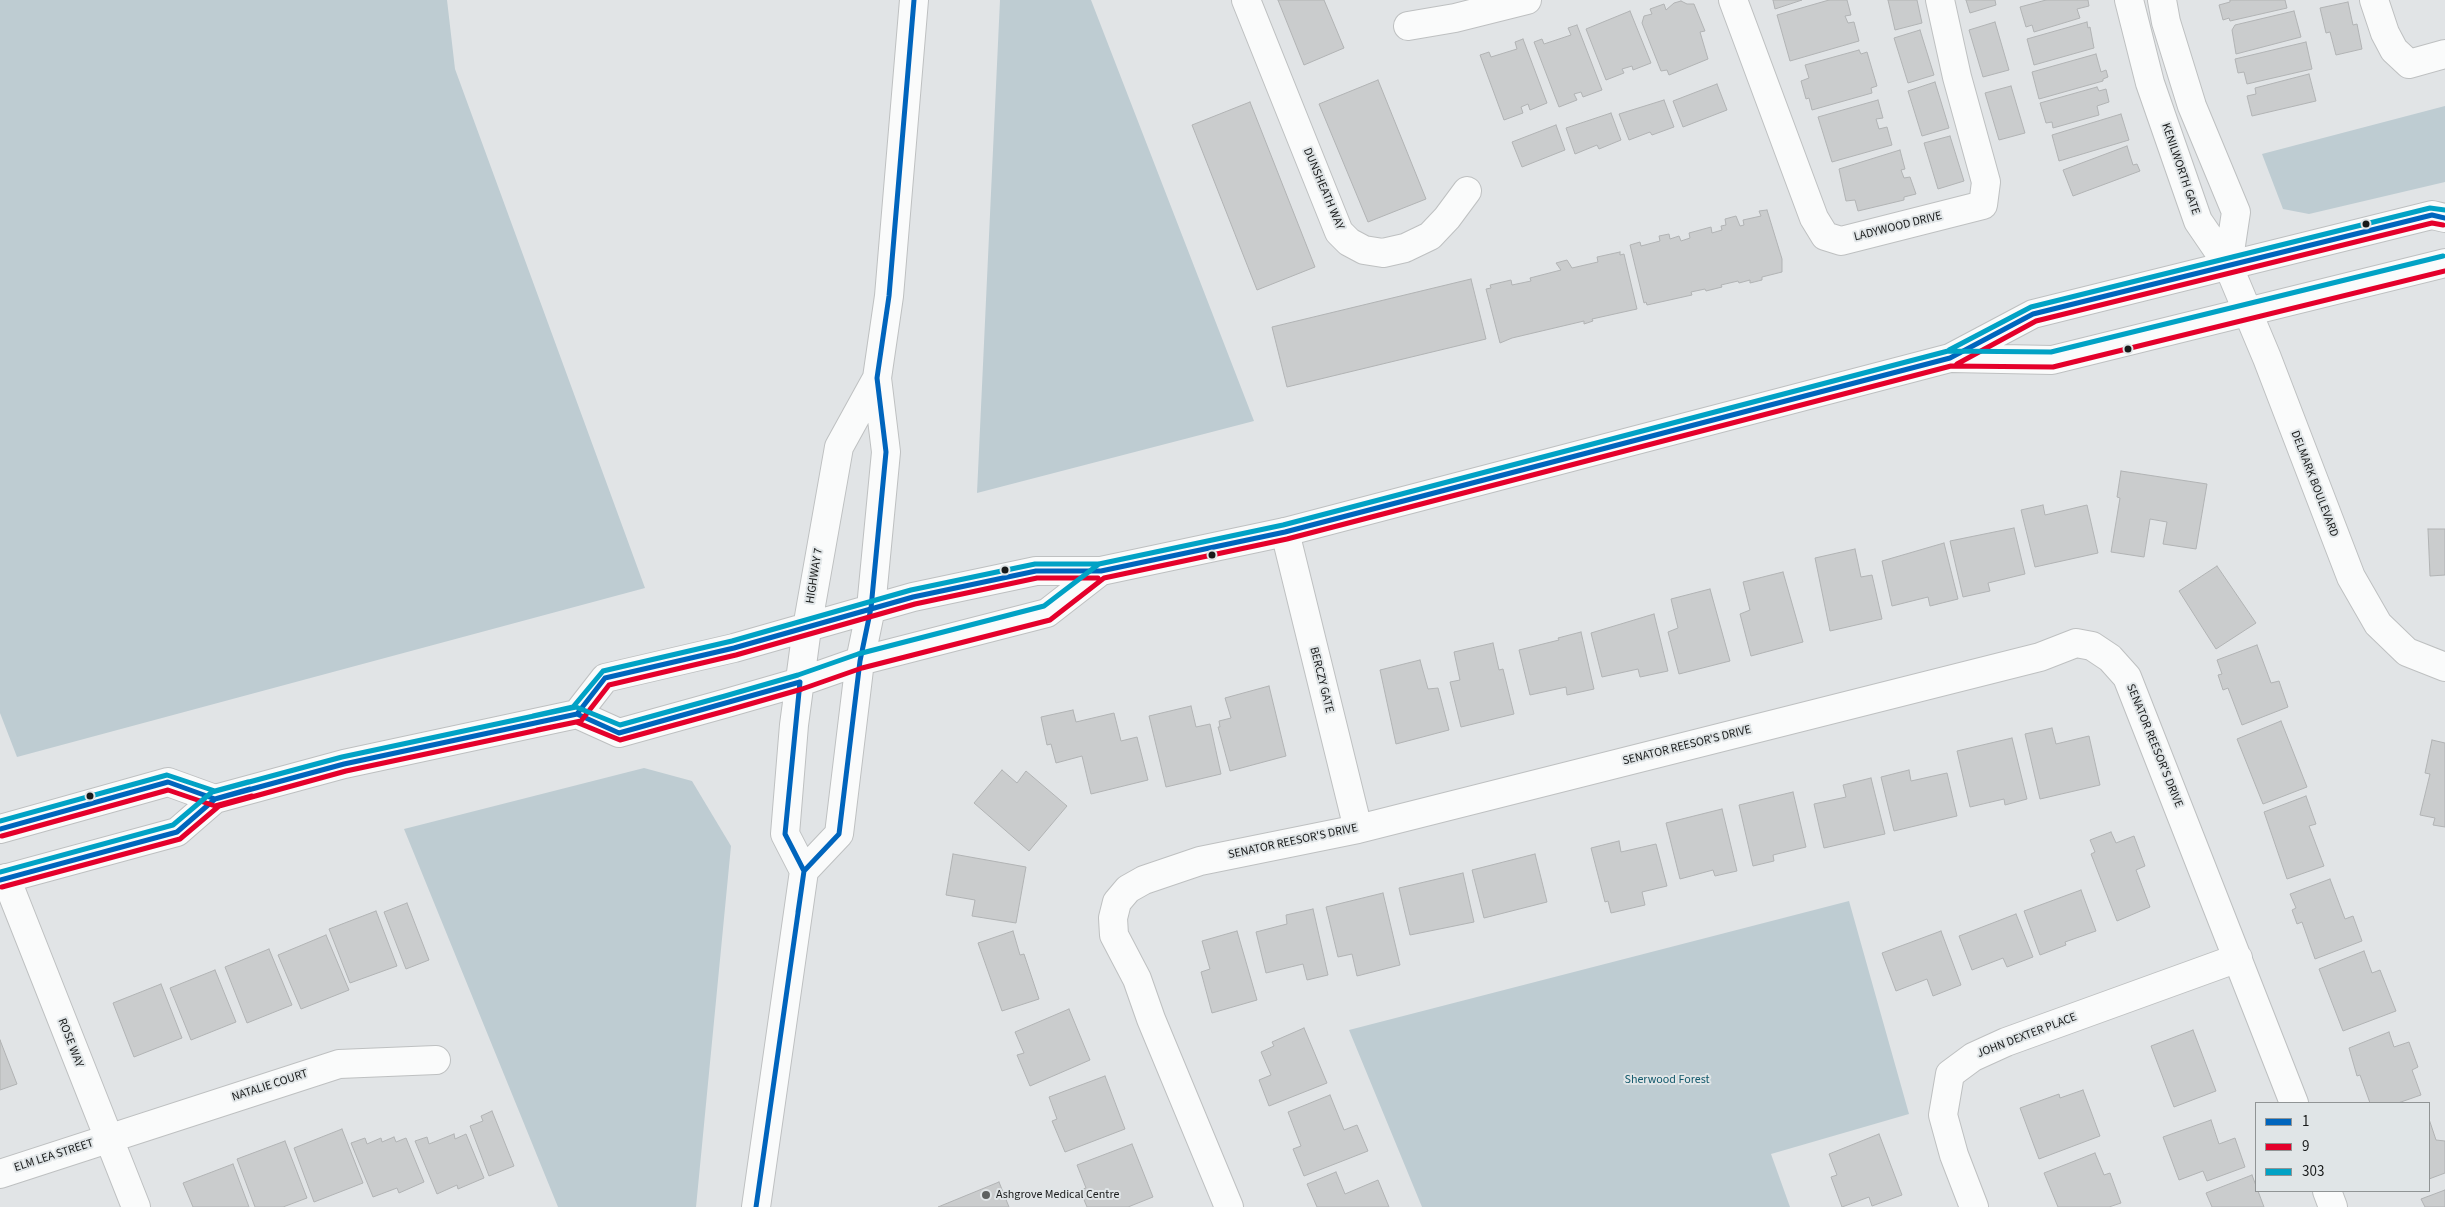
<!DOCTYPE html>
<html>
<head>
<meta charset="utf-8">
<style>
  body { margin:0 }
  #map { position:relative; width:2445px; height:1207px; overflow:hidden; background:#e1e4e6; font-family:"Source Sans 3",sans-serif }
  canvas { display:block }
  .legend { position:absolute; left:2255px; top:1102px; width:175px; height:90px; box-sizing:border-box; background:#e0e5e7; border:1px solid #909495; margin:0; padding:6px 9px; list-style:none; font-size:15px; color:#181a1a }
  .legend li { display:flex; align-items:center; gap:10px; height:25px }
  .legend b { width:25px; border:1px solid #909495 }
</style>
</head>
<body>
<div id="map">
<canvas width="2445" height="1207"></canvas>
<ul class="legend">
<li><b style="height:6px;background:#0065bd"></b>1</li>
<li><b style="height:6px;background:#e4002b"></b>9</li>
<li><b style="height:6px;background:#01a2c5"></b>303</li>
</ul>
</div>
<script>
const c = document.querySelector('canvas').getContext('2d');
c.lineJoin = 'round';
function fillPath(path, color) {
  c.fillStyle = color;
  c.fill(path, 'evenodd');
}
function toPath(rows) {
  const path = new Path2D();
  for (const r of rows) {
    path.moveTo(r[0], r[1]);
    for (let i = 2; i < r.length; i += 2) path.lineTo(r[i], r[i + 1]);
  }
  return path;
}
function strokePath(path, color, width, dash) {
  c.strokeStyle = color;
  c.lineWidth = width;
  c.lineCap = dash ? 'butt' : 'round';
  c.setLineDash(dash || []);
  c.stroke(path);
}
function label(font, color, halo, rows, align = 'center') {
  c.font = font + ' "Source Sans 3",sans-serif';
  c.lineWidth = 4;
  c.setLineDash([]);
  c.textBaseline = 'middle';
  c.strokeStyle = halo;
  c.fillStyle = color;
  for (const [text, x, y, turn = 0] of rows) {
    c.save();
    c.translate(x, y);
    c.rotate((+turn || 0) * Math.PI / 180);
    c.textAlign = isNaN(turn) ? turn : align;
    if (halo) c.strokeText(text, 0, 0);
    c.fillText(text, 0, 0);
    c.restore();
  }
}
fillPath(toPath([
  [0,0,447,0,455,69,645,588,17,757,0,713],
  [1000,0,1091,0,1254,421,977,493],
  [2445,106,2445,182,2309,214,2283,209,2262,154],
  [644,768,692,781,731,846,696,1207,558,1207,404,829],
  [1849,901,1909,1114,1771,1154,1790,1207,1422,1207,1349,1030]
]), '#beccd2');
const building = toPath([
  [1278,0,1324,0,1344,48,1304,65,1278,0],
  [1773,0,1802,0,1775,9,1773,0],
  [1829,0,1847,0,1851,15,1845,16,1848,23,1854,22,1859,41,1790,61,1777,15,1829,0],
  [1888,0,1917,0,1922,23,1895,30,1888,0],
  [1966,0,1995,0,1996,5,1970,13,1966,0],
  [2046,0,2088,0,2089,6,2077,9,2080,18,2034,32,2032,25,2026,27,2020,7,2046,0],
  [2230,0,2285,0,2287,8,2230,21,2229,18,2223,20,2219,5,2230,2,2230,0],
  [1681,1,1687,4,1694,4,1705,31,1700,32,1708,59,1669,75,1667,70,1661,71,1642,23,1644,16,1652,14,1650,9,1664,4,1666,10,1674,3,1681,1],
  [2348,2,2353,25,2357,24,2362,49,2336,55,2330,32,2326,33,2320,8,2348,2],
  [1630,11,1651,63,1633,70,1632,66,1622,69,1624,73,1606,80,1586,29,1630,11],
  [2294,11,2301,37,2236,54,2232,30,2235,25,2294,11],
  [1995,22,2009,70,1983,77,1969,30,1995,22],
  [2087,22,2088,28,2090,27,2094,48,2034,65,2027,39,2087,22],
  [1577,25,1602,90,1583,97,1581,92,1574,94,1577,100,1559,107,1534,42,1542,39,1544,44,1571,35,1568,28,1577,25],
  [1920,30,1934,75,1908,83,1894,38,1920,30],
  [1523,39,1547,103,1530,110,1528,104,1521,107,1523,113,1504,120,1480,55,1489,52,1491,57,1517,49,1515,42,1523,39],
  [2306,42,2312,69,2247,84,2244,72,2238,73,2235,59,2306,42],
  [1859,50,1861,54,1867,52,1877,86,1871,88,1872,93,1812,110,1809,98,1806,99,1801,81,1809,78,1805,65,1859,50],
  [2096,54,2101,72,2106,70,2108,77,2103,79,2103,81,2039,99,2032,72,2096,54],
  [2309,74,2316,101,2252,116,2247,96,2256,94,2255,88,2309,74],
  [1378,80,1426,199,1368,222,1319,104,1378,80],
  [1935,82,1949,128,1922,136,1908,91,1935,82],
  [1717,84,1727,110,1683,127,1673,101,1717,84],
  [2011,86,2025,133,1999,140,1985,93,2011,86],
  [2097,87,2099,91,2106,89,2109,102,2097,106,2099,115,2053,128,2052,122,2046,123,2040,103,2097,87],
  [1664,100,1674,127,1652,135,1650,132,1629,140,1619,114,1664,100],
  [1878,100,1883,118,1876,119,1879,129,1887,127,1892,145,1832,162,1818,117,1878,100],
  [1250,102,1315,267,1257,290,1192,125,1250,102],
  [1611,113,1621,140,1599,149,1597,145,1575,154,1566,128,1611,113],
  [2121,114,2129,140,2059,161,2052,135,2121,114],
  [1556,125,1565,150,1522,167,1512,142,1556,125],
  [1950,136,1964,181,1938,189,1924,143,1950,136],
  [2127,146,2133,165,2137,164,2140,171,2073,196,2063,170,2127,146],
  [1900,150,1905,169,1901,170,1904,178,1910,177,1916,194,1904,197,1904,200,1858,211,1855,200,1846,201,1839,169,1900,150],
  [1767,210,1782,259,1782,272,1762,277,1762,280,1750,283,1750,280,1739,283,1738,281,1721,285,1722,287,1706,291,1705,289,1691,292,1692,295,1647,305,1646,302,1644,303,1630,245,1640,242,1641,246,1660,241,1659,236,1669,234,1670,239,1679,236,1681,241,1690,238,1689,233,1711,227,1712,233,1722,230,1721,226,1726,225,1725,219,1736,216,1740,226,1744,225,1743,220,1761,216,1759,211,1767,210],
  [1620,252,1620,255,1624,254,1637,309,1592,319,1593,321,1584,324,1584,321,1512,338,1500,343,1486,289,1491,288,1490,285,1511,280,1512,285,1531,281,1530,278,1561,270,1556,263,1567,260,1572,268,1598,262,1597,257,1620,252],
  [1471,279,1486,339,1287,387,1272,327,1471,279],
  [2121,471,2207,484,2196,549,2163,544,2167,522,2150,519,2144,557,2111,552,2120,498,2117,497,2121,471],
  [2043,505,2045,515,2087,505,2098,553,2035,567,2021,510,2043,505],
  [2014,528,2025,574,1988,583,1990,591,1963,597,1950,541,2014,528],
  [2428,529,2445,529,2445,575,2430,576,2428,529],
  [1944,543,1958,599,1930,606,1928,597,1892,606,1882,561,1944,543],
  [1855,549,1861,577,1872,575,1882,619,1830,631,1815,558,1855,549],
  [2217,566,2256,623,2216,649,2179,591,2217,566],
  [1783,572,1803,642,1751,656,1740,614,1750,610,1743,582,1783,572],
  [1710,589,1730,661,1679,674,1668,632,1678,628,1671,599,1710,589],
  [1654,614,1668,671,1640,677,1638,669,1602,677,1591,633,1654,614],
  [1581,632,1594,689,1567,695,1566,687,1530,695,1519,650,1559,640,1558,638,1581,632],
  [1493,643,1499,670,1503,669,1514,714,1461,727,1450,682,1460,680,1454,652,1493,643],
  [2257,645,2271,683,2279,681,2288,707,2242,725,2228,688,2223,690,2218,675,2222,674,2217,660,2257,645],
  [1420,660,1428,689,1438,688,1449,730,1396,744,1380,670,1420,660],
  [1269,686,1286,756,1230,771,1218,727,1220,727,1219,721,1231,718,1225,698,1269,686],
  [1191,706,1196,727,1210,724,1221,774,1166,787,1149,716,1191,706],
  [1073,710,1076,722,1114,713,1121,741,1137,737,1148,780,1091,794,1082,756,1056,763,1051,744,1047,745,1041,717,1073,710],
  [2281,721,2307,787,2263,804,2237,739,2281,721],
  [2052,728,2056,744,2089,736,2100,785,2040,799,2025,734,2052,728],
  [2012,738,2027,799,2005,805,2004,799,1970,807,1957,751,2012,738],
  [2432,740,2445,743,2445,827,2433,825,2435,818,2420,815,2430,774,2425,773,2432,740],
  [1002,770,1017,783,1026,771,1067,806,1029,851,974,803,1002,770],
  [1909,770,1911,781,1947,773,1957,816,1894,831,1881,777,1909,770],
  [1871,778,1885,834,1824,848,1814,804,1846,797,1843,785,1871,778],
  [1793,792,1806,847,1773,855,1774,861,1753,866,1739,805,1793,792],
  [2306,796,2316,824,2309,826,2324,866,2287,879,2264,812,2306,796],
  [1722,809,1737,871,1715,876,1713,870,1680,879,1666,823,1722,809],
  [2111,832,2116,843,2134,836,2145,866,2136,870,2150,907,2117,921,2091,854,2095,852,2090,840,2111,832],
  [1619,841,1621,852,1656,844,1667,886,1642,892,1645,905,1611,913,1608,901,1605,902,1591,848,1619,841],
  [953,854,1026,867,1016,923,972,916,975,900,946,895,953,854],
  [1535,854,1547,902,1484,918,1472,870,1535,854],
  [1463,873,1474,922,1410,935,1399,888,1463,873],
  [2330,879,2345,919,2353,916,2362,941,2315,959,2302,922,2297,924,2292,910,2296,908,2290,894,2330,879],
  [2081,890,2096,931,2065,942,2066,945,2040,955,2024,911,2081,890],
  [1383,893,1400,965,1357,976,1352,954,1338,957,1326,907,1383,893],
  [407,903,429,960,406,969,384,912,407,903],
  [1313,909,1328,975,1307,980,1303,964,1266,973,1256,932,1287,924,1286,915,1313,909],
  [376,911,397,966,350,983,329,929,376,911],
  [2016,914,2033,957,2007,967,2003,958,1972,970,1959,936,2016,914],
  [1013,931,1020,955,1024,954,1039,999,1002,1011,978,943,1013,931],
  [1237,931,1257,1000,1212,1013,1201,972,1210,969,1202,941,1237,931],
  [1941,931,1961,985,1933,996,1927,979,1896,991,1882,953,1941,931],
  [326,935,349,990,301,1009,278,955,326,935],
  [269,949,292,1005,247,1023,225,967,269,949],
  [2364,951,2372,973,2380,970,2396,1011,2343,1031,2319,969,2364,951],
  [215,970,236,1022,191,1040,170,988,215,970],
  [161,984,182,1038,134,1057,113,1003,161,984],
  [1069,1009,1090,1060,1030,1086,1017,1055,1024,1053,1015,1032,1069,1009],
  [1304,1028,1327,1083,1269,1106,1259,1080,1271,1075,1261,1052,1274,1046,1272,1042,1304,1028],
  [2193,1030,2216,1091,2174,1107,2151,1046,2193,1030],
  [2389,1032,2394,1047,2409,1042,2418,1067,2412,1070,2421,1095,2398,1103,2370,1103,2360,1075,2357,1076,2349,1048,2389,1032],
  [0,1040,17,1084,0,1090,0,1040],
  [1105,1076,1125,1129,1065,1152,1052,1121,1057,1119,1049,1097,1105,1076],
  [2083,1090,2100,1136,2039,1159,2020,1108,2059,1094,2060,1098,2083,1090],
  [1330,1095,1344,1130,1357,1125,1368,1151,1304,1176,1293,1149,1301,1146,1288,1112,1330,1095],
  [492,1111,514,1166,489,1176,470,1126,483,1121,481,1116,492,1111],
  [2429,1119,2436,1140,2445,1141,2445,1173,2429,1179,2429,1119],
  [2211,1120,2219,1144,2235,1138,2245,1167,2207,1181,2203,1171,2179,1180,2163,1137,2211,1120],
  [342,1129,363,1183,314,1202,294,1148,342,1129],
  [454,1134,455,1139,466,1134,484,1178,458,1189,457,1185,437,1194,415,1141,427,1137,429,1144,454,1134],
  [1879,1134,1902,1195,1872,1206,1869,1197,1842,1207,1831,1177,1837,1175,1829,1154,1879,1134],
  [394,1137,396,1142,406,1138,424,1182,399,1193,397,1188,373,1197,351,1143,365,1138,367,1144,381,1138,382,1142,394,1137],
  [285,1141,307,1198,283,1207,255,1207,237,1159,285,1141],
  [1132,1144,1153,1197,1128,1207,1087,1207,1080,1190,1086,1188,1077,1165,1132,1144],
  [2095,1153,2104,1175,2110,1173,2121,1203,2109,1207,2058,1207,2044,1173,2095,1153],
  [233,1164,249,1207,193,1207,183,1183,233,1164],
  [1336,1172,1345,1194,1378,1180,1389,1207,1317,1207,1307,1184,1336,1172],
  [2252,1175,2264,1207,2212,1207,2206,1193,2252,1175],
  [999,1182,1009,1207,938,1207,999,1182],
  [2445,1190,2445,1207,2425,1207,2421,1199,2445,1190]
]);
fillPath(building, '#cacccd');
strokePath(building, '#b1b3b4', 1);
const minor = toPath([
  [1246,0,1339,232,1349,242,1364,250,1383,253,1405,248,1430,236,1447,218,1467,191],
  [1733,0,1814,218,1825,236,1841,241,1983,205,1986,182,1957,77,1940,0],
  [2129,0,2150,83,2198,221,2228,265,2267,358,2351,577,2378,624,2407,652,2445,667],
  [2162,0,2166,22,2192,106,2236,212,2228,265],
  [2374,0,2385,33,2394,50,2409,64,2445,54],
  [1408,26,1455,18,1527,0],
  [1285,532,1358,829],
  [6,878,136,1207],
  [0,1174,339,1064,436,1060],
  [2327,1191,2333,1207],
  [1229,1207,1151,1019,1137,979,1114,935,1113,918,1117,902,1128,889,1144,880,1200,861,1358,829,2040,657,2076,643,2092,646,2110,658,2127,677,2294,1103],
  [1974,1207,1954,1155,1943,1115,1950,1074,1973,1057,2006,1042,2238,958]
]);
const major = toPath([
  [1952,358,2052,360,2445,263],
  [577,714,605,678,734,648,913,597,1036,571,1101,571,1285,532,1950,358,2033,314,2432,215,2445,218],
  [0,829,168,782,215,799],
  [804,871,839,834,860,661,871,608,886,452,877,378,889,296,914,0],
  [0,880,177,832,215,799,344,764,577,714,619,733,727,703,800,682,860,661,1047,613,1101,571],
  [756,1207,804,871,785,834,794,725,807,628,839,447,877,378]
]);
strokePath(minor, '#bec0c1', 30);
strokePath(major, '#bec0c1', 30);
strokePath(minor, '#fafbfb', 28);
strokePath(major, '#fafbfb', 28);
strokePath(toPath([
  [535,723,577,714,619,733,800,682,785,834,804,871,756,1207],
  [0,829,168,782,215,799,344,764,577,714,605,678,734,648,913,597,1036,571,1101,571,1285,532,1950,358,2033,314,2432,215,2445,218],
  [0,880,177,832,215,799,250,789],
  [798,912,804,871,839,834,860,661,871,608,886,452,877,378,889,296,914,0]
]), '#0065bd', 5);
strokePath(toPath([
  [1957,364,2036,321,2432,223,2443,225],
  [537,730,581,721,609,685,736,655,915,604,1037,578,1098,578],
  [2,836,168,790,215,806,252,796],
  [2,887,180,839,219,806,346,771,576,722,620,740,729,710,802,689,862,668,1050,620,1104,578,1287,539,1951,366,2053,367,2445,271]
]), '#e4002b', 5);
strokePath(toPath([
  [1949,350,2031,307,2430,208,2445,210],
  [533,716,573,707,603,671,732,641,911,590,1035,564,1098,564],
  [0,821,167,775,215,791,248,782],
  [0,872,173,825,212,792,342,757,576,707,620,725,725,696,798,675,858,654,1044,606,1099,564,1283,525,1948,351,2051,352,2443,256]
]), '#01a2c5', 5);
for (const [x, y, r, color] of [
  [2366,224,4.5,"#181a1a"],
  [2128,349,4.5,"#181a1a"],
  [1212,555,4.5,"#181a1a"],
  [1005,570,4.5,"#181a1a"],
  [90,796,4.5,"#181a1a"],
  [986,1195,5,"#5e6161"]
]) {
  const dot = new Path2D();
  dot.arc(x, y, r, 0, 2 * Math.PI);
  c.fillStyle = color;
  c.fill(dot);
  strokePath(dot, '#e0e5e7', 2);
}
label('12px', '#181a1a', '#e0e5e7', [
  ["KENILWORTH GATE",2180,169,71],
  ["DUNSHEATH WAY",1323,189,67],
  ["LADYWOOD DRIVE",1898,227,-14],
  ["DELMARK BOULEVARD",2314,484,69],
  ["HIGHWAY 7",815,576,-81],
  ["BERCZY GATE",1321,680,76],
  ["SENATOR REESOR'S DRIVE",1687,746,-14],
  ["SENATOR REESOR'S DRIVE",2154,746,68],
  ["SENATOR REESOR'S DRIVE",1293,842,-12],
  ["JOHN DEXTER PLACE",2027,1036,-21],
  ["ROSE WAY",70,1043,69],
  ["NATALIE COURT",270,1086,-18],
  ["ELM LEA STREET",54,1156,-18]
]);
label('12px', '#11586b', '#e0e5e7', [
  ["Sherwood Forest",1667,1080]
]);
label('12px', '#181a1a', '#e0e5e7', [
  ["Ashgrove Medical Centre",996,1195]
], 'left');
</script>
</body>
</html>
